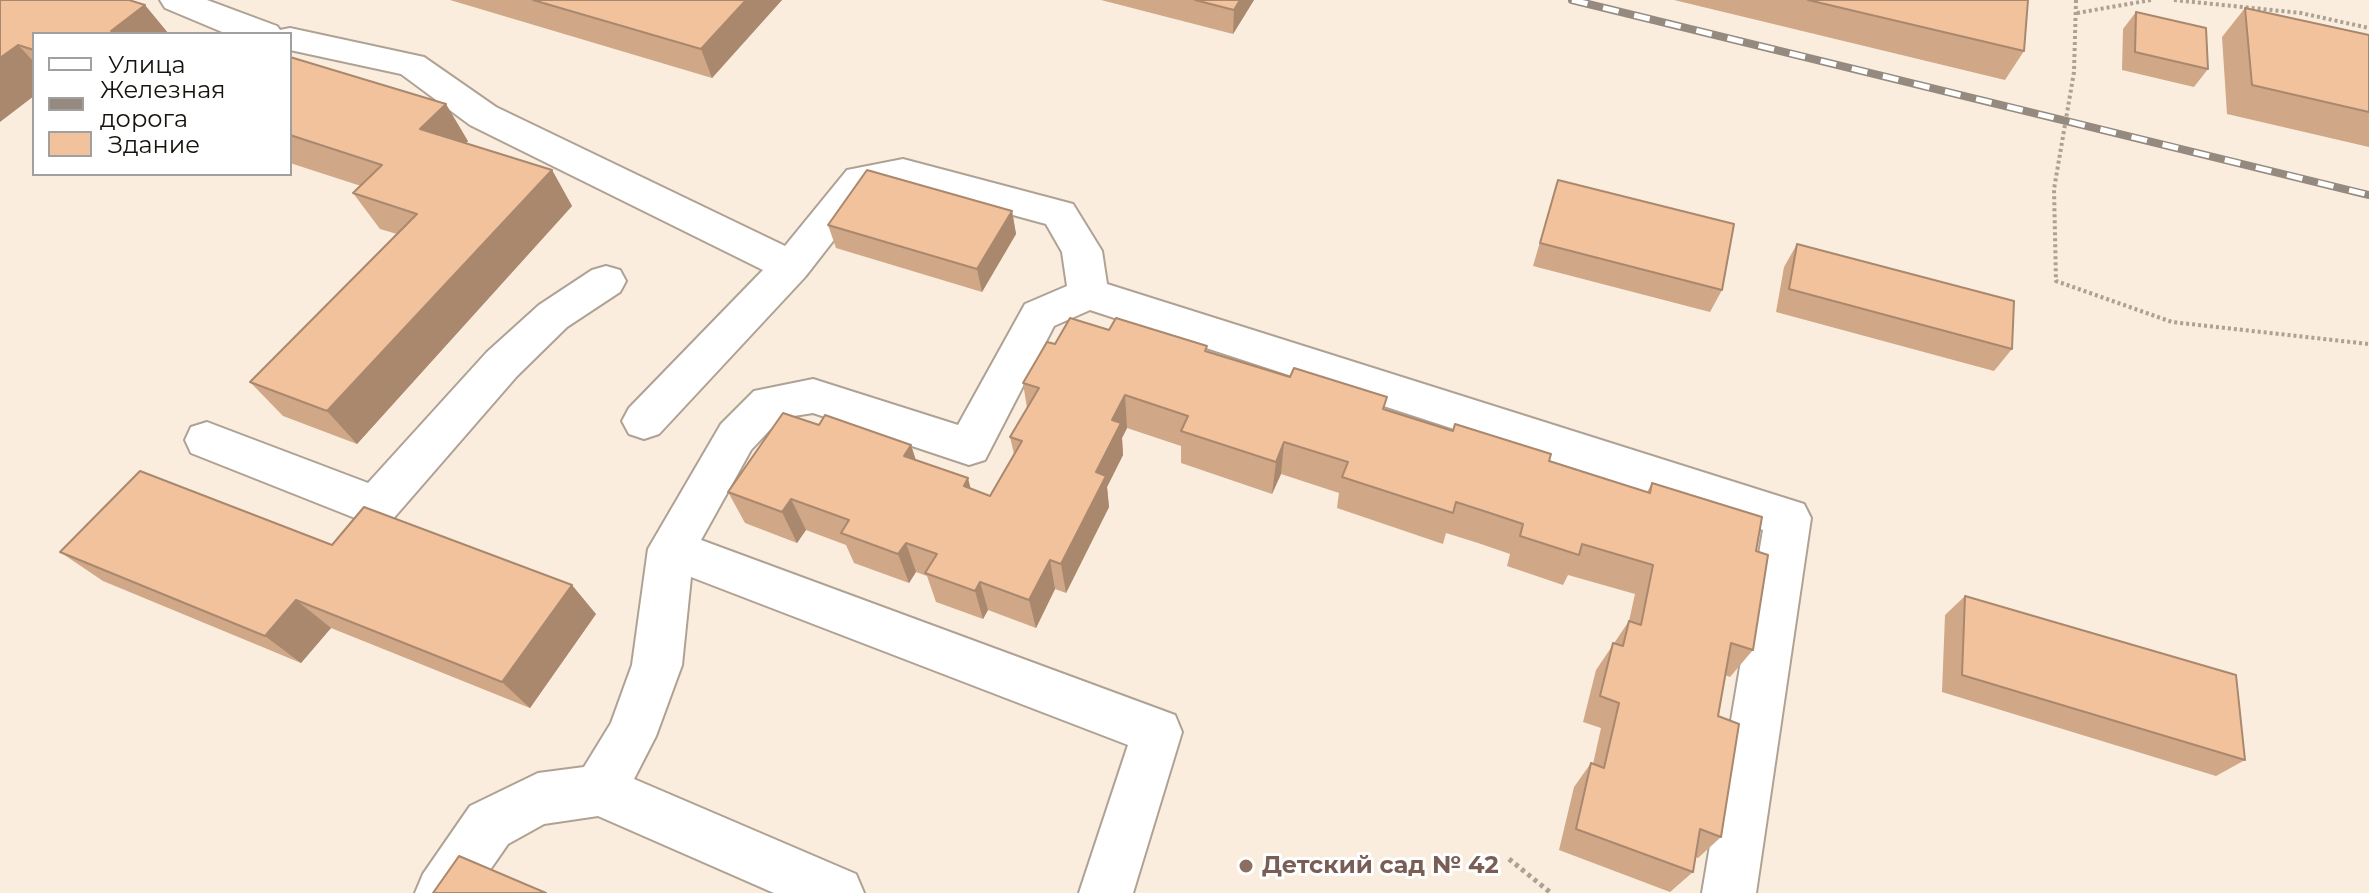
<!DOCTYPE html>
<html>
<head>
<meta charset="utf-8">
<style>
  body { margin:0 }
  #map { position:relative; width:2369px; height:893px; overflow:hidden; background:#fbedde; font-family:Montserrat,sans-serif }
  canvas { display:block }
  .legend { position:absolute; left:32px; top:32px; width:260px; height:144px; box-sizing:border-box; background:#fff; border:2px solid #a2a09e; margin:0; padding:10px 14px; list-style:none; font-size:24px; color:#16120c }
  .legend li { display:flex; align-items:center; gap:16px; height:40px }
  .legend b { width:40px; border:2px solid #a2a09e }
</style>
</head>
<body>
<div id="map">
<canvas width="2369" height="893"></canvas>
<ul class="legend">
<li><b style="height:10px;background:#fff"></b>Улица</li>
<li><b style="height:10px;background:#948a7f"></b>Железная дорога</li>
<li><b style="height:22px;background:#f2c29d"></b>Здание</li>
</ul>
</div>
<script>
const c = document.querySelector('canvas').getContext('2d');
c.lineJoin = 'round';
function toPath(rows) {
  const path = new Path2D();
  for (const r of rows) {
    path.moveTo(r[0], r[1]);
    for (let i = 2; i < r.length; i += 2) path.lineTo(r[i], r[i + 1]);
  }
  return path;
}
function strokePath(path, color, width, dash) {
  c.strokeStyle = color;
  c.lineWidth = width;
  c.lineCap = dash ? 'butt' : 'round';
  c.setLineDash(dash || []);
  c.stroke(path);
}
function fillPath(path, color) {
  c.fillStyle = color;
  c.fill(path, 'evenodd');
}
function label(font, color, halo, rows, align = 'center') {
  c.font = font + ' Montserrat,sans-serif';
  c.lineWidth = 6;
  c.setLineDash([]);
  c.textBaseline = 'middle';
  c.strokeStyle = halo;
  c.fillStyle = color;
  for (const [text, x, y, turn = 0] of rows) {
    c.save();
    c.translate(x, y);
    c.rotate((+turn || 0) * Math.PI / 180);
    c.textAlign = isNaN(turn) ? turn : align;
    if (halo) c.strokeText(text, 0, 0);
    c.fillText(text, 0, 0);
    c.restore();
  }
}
const minor = toPath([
  [160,0,207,0,277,26,280,30,290,28,424,57,496,107,785,246,847,170,903,159,1073,204,1102,251,1107,284,1804,504,1811,518,1756,893,1702,893,1763,530,1090,310,1054,326,985,460,969,465,813,413,781,418,751,450,701,540,1175,715,1182,732,1133,893,1079,893,1128,745,691,577,682,665,656,736,634,779,856,874,864,893,774,893,598,816,544,824,508,844,474,893,415,893,423,874,470,806,538,773,584,767,611,723,632,665,648,549,721,424,754,391,813,379,958,425,1025,304,1067,286,1062,252,1046,224,903,185,872,191,805,277,659,434,644,439,629,434,622,421,629,408,763,270,470,125,401,74,290,50,290,34,227,34,165,8,160,0],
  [606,266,620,270,626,281,620,292,567,327,517,376,392,520,376,525,360,520,191,453,185,440,191,427,207,422,368,483,487,352,539,305,592,270,606,266]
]);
strokePath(minor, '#afa294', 4);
strokePath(toPath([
  [2076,0,2074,72,2054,189,2056,281,2172,322,2369,344],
  [2174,0,2301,13,2369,28],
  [2077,13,2151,0]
]), '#aba195', 4, [3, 3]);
strokePath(toPath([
  [1509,859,1551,893]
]), '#aba195', 5, [4, 4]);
fillPath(minor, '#fff');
const rail = toPath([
  [1572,0,2369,195]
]);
strokePath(rail, '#948a7f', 8);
strokePath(rail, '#fff', 5, [16]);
fillPath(toPath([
  [0,0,34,34,34,96],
  [450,0,782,0,712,78],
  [1101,0,1254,0,1233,34],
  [1674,0,2028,0,2024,51,2005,80],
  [2245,8,2369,35,2369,147,2227,114,2222,37],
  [2136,12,2208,69,2194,87,2122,70,2123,29],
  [290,57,468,141,466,143,552,170,572,206,357,444,283,416,250,382,397,234,380,229,353,193,361,186,290,163],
  [1558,180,1722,290,1710,312,1533,266],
  [1012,211,1016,234,982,292,836,248,828,225],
  [1797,244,2012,349,1994,371,1776,312,1784,267],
  [1109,330,1207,352,1384,410,1647,492,1652,483,1756,551,1753,650,1730,677,1725,675,1718,716,1721,837,1698,858,1695,857,1693,872,1670,892,1559,850,1574,787,1591,763,1593,764,1601,728,1583,722,1596,670,1629,621,1635,594,1568,575,1563,585,1507,566,1510,554,1478,543,1446,533,1443,544,1337,508,1339,493,1281,474,1272,494,1181,463,1181,446,1127,428,1122,438,1123,455,1107,487,1109,507,1066,593,1055,589,1036,628,988,610,983,619,936,602,927,576,916,572,909,583,854,563,846,545,806,530,797,543,745,523,728,492,819,425,911,445,916,460,970,489,990,496,1014,454,1010,437,1027,408,1023,383,1055,344],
  [332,545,596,614,530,708,331,628,301,663,103,581,60,552],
  [1965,596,2245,760,2216,776,1942,692,1945,615]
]), '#d0a787');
fillPath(toPath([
  [746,0,782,0,712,78,701,49],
  [1240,0,1254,0,1233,34,1234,10],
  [145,5,169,34,114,34,111,31],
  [18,45,34,62,34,96,0,122,0,58],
  [446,104,468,141,444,165,420,129],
  [552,170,572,206,357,444,327,411],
  [1012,211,1016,234,982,292,977,269],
  [1125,395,1127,428,1122,438,1123,455,1107,487,1109,507,1066,593,1061,564,1096,472,1112,420],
  [1284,442,1281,474,1272,494,1276,462],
  [911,445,921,477,904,456],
  [968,478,976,510,964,486],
  [791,499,806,530,797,543,782,512],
  [906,543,916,572,909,583,898,554],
  [1050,560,1055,589,1036,628,1029,600],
  [980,582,988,610,983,619,975,591],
  [572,585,596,614,530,708,502,682],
  [296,600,331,628,301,663,265,636]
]), '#a9886e');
const building = toPath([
  [0,0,129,0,145,5,111,31,121,34,34,34,34,50,18,45,0,58,0,0],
  [533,0,746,0,701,49,533,0],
  [1195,0,1240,0,1234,10,1195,0],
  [1808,0,2028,0,2024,51,1808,0],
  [2245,8,2369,35,2369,112,2252,85,2245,8],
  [2136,12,2206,28,2208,69,2135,52,2136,12],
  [290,57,446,104,420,129,552,170,327,411,250,382,417,214,353,193,382,165,290,135,290,57],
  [867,170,1012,211,977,269,828,225,867,170],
  [1558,180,1734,224,1722,290,1540,243,1558,180],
  [1797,244,2014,301,2012,349,1789,289,1797,244],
  [1070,318,1109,330,1116,318,1207,346,1205,351,1290,377,1294,368,1387,397,1383,409,1453,431,1455,424,1551,454,1549,461,1650,493,1652,483,1762,517,1756,551,1768,555,1753,650,1731,643,1718,716,1739,724,1721,837,1700,829,1693,872,1576,829,1591,763,1604,768,1619,703,1600,696,1613,643,1623,646,1629,621,1641,625,1653,565,1582,544,1579,555,1520,536,1523,524,1490,513,1456,502,1453,513,1342,477,1348,462,1284,442,1276,462,1181,431,1188,416,1125,395,1112,420,1121,423,1096,472,1106,476,1061,564,1050,560,1029,600,980,582,975,591,925,573,937,554,906,543,898,554,841,533,849,520,791,499,782,512,728,492,783,413,819,425,825,415,911,445,904,456,968,478,964,486,990,496,1022,441,1010,437,1039,388,1023,383,1047,342,1055,344,1070,318],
  [140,471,332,545,364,507,572,585,502,682,296,600,265,636,60,552,140,471],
  [1965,596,2236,675,2245,760,1962,675,1965,596],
  [459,856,546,893,433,893,459,856]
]);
fillPath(building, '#f2c29d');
strokePath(building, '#a9886e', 2);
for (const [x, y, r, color] of [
  [1246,866,8,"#8d6e63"]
]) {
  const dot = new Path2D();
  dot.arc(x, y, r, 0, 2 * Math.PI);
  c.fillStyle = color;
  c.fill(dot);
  strokePath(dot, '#fff', 3);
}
label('bold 24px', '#785e54', '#fff', [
  ["Детский сад № 42",1262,866]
], 'left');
</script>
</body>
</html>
